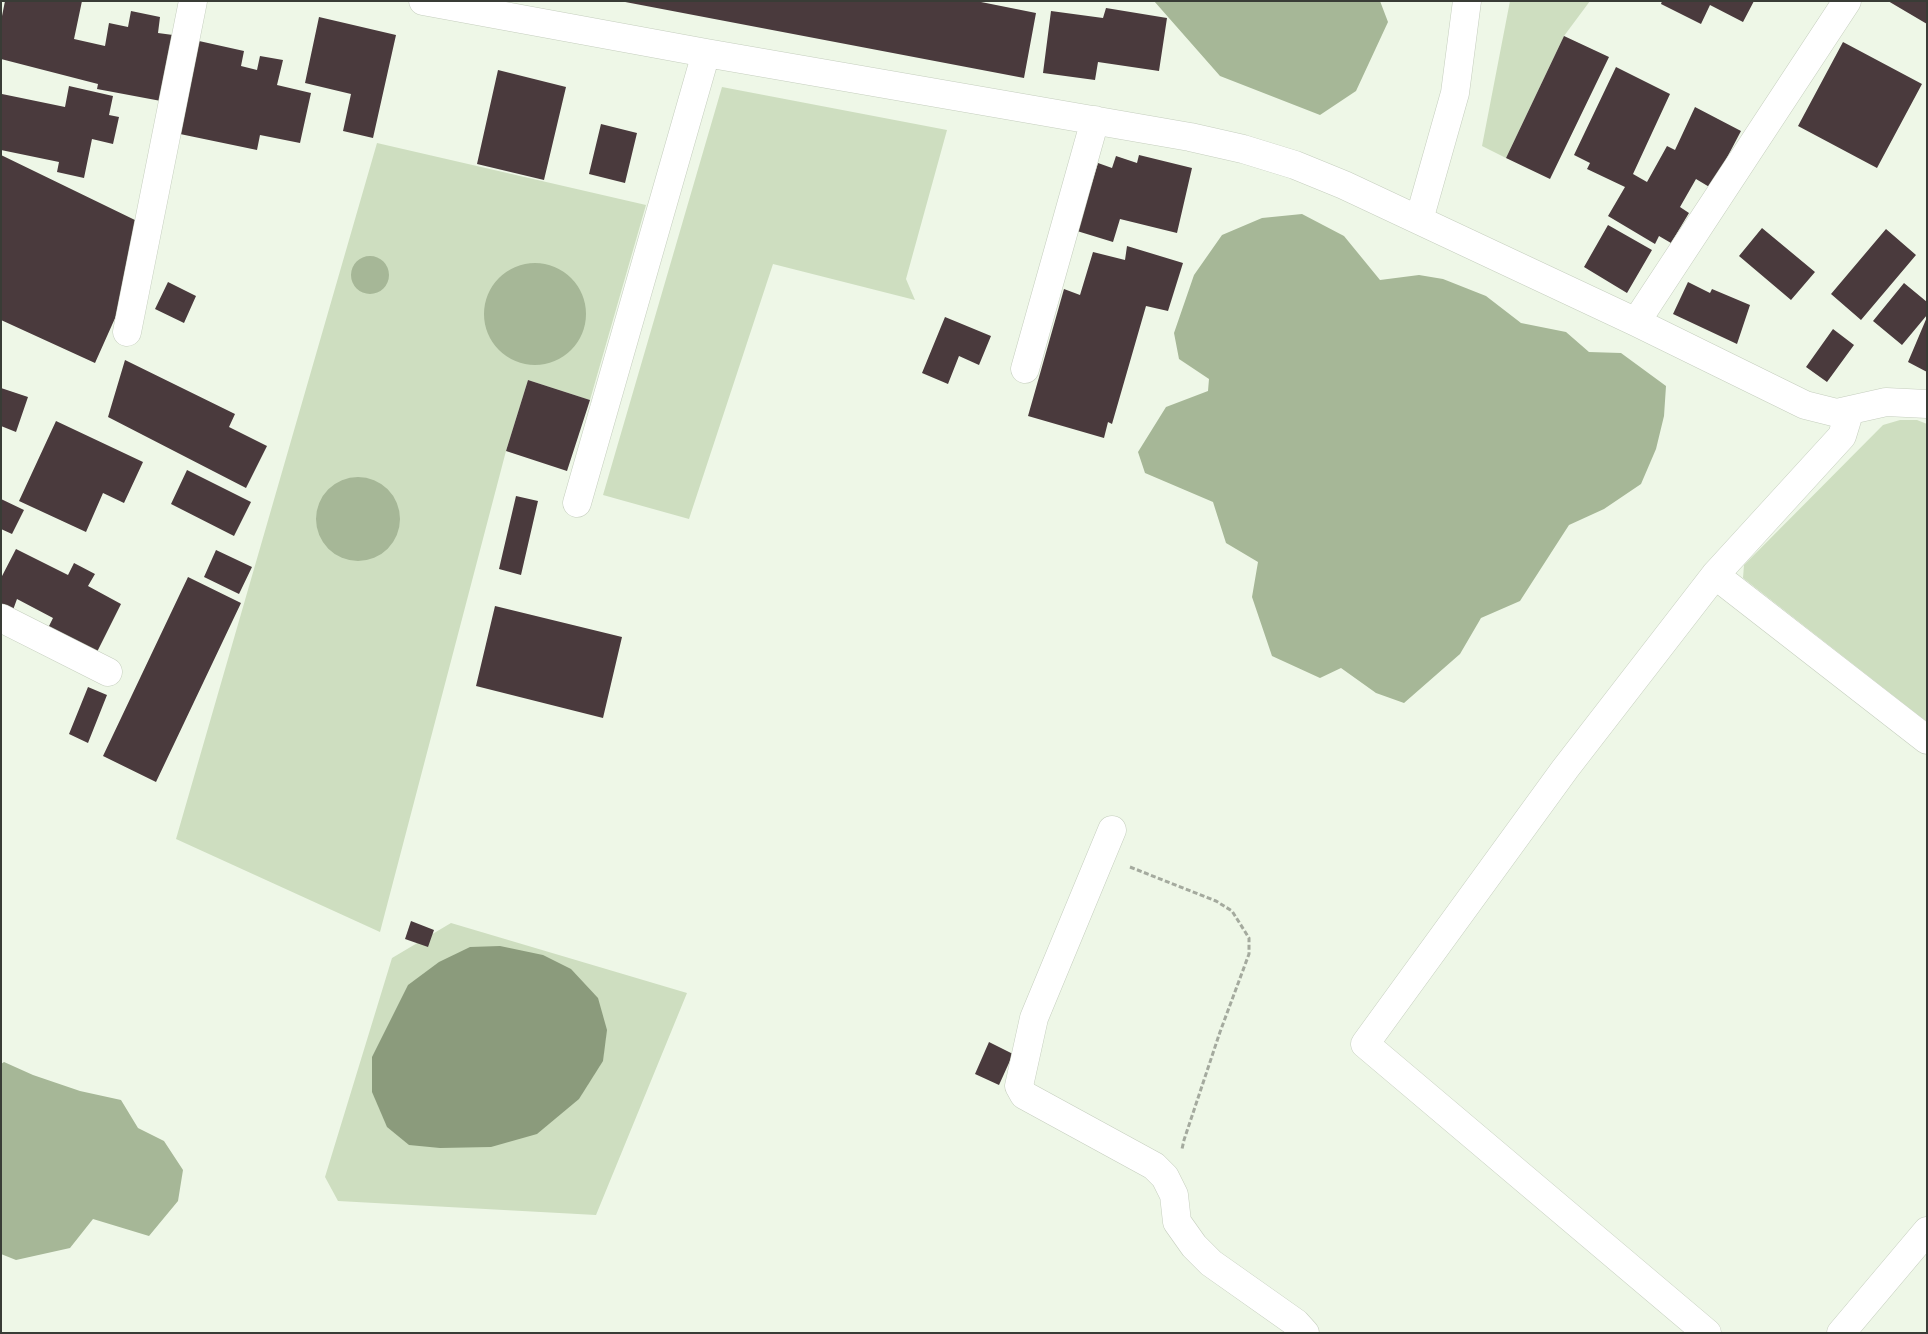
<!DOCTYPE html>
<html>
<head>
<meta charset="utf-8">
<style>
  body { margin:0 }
  #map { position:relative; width:1928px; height:1334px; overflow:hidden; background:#eef7e7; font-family:"PT Serif",serif }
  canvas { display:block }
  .frame { position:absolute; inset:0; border:2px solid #393c36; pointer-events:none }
</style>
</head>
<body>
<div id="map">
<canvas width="1928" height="1334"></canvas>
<div class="frame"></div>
</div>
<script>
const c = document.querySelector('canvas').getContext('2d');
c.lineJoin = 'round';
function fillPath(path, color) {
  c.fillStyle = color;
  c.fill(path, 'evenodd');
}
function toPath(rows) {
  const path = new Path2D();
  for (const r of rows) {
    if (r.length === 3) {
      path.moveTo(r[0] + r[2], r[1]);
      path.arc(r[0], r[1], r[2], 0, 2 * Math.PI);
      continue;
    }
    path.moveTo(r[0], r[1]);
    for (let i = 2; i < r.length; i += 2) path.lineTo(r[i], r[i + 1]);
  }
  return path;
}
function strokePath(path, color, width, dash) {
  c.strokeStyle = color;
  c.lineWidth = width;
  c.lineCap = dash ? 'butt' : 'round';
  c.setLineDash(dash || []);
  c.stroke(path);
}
fillPath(toPath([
  [1510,1,1590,1,1564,36,1506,158,1482,146],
  [722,87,947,130,906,279,915,300,773,264,689,519,603,495],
  [377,143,646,205,590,400,528,380,506,451,380,932,176,839],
  [1900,420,1917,420,1927,424,1927,722,1743,578,1744,565,1883,425],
  [451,923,687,993,596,1215,338,1201,325,1177,392,958]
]), '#cedec0');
fillPath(toPath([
  [1154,1,1380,1,1388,22,1356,91,1320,115,1220,76],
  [1302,214,1344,236,1380,280,1419,275,1443,279,1486,296,1521,323,1566,332,1589,352,1621,353,1666,386,1664,416,1656,449,1641,484,1604,509,1569,525,1520,601,1481,618,1460,654,1404,703,1376,693,1341,668,1320,678,1272,656,1252,597,1258,562,1226,543,1213,502,1145,473,1138,452,1166,407,1208,391,1209,379,1179,359,1174,333,1194,275,1222,235,1262,218],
  [370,275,19],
  [535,314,51],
  [358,519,42],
  [4,1062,33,1075,80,1091,121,1100,138,1128,164,1141,183,1170,178,1201,149,1236,93,1219,70,1248,16,1260,1,1254,1,1064]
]), '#a6b797');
fillPath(toPath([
  [500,946,543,955,571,969,598,998,607,1030,603,1061,579,1099,537,1134,491,1147,440,1148,409,1145,387,1127,372,1092,372,1057,408,985,439,962,470,947]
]), '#8b9b7c');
fillPath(toPath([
  [5,1,82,1,74,39,105,46,109,23,128,27,131,11,160,17,158,33,173,35,161,101,97,89,98,84,1,59,1,21],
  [620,1,976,1,1036,13,1024,78],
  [1662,1,1754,1,1743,22,1710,5,1701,24,1661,4],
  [1888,1,1927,1,1927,24],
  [1106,8,1167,18,1159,71,1098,62,1095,80,1043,73,1051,11,1103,18],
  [319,17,396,35,373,138,343,131,351,94,305,83],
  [1564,36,1609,57,1550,179,1506,158],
  [199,41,244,51,241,66,257,70,260,56,283,60,277,85,311,93,300,143,260,135,257,150,180,134],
  [1843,42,1922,84,1877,168,1798,126],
  [1616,67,1670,94,1633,174,1647,182,1667,146,1675,150,1695,107,1741,131,1711,188,1696,179,1680,207,1689,213,1671,243,1659,236,1655,244,1608,216,1625,187,1587,169,1590,163,1574,155],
  [498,70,566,87,544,180,477,164],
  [69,86,113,96,109,115,119,117,113,144,92,139,84,178,57,172,59,162,1,150,2,94,65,107],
  [601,124,637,133,625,183,589,174],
  [1,155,137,221,116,316,95,363,1,320],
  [1139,155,1192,168,1177,233,1120,219,1113,242,1077,231,1098,163,1112,168,1116,156,1137,163],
  [1608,225,1652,250,1627,293,1584,267],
  [1762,228,1815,272,1791,300,1739,256],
  [1886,229,1916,255,1861,320,1831,294],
  [1127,246,1183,263,1168,311,1146,306,1112,424,1108,422,1104,438,1028,416,1064,289,1080,295,1093,252,1125,260],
  [168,282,196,296,184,323,155,309],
  [1688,282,1710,293,1712,289,1750,305,1737,344,1673,314],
  [1904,283,1927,302,1927,315,1902,345,1873,321],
  [945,317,991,336,979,365,959,356,948,384,922,373],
  [1927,317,1927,372,1908,362],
  [1833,329,1854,345,1827,382,1806,367],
  [125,360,235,414,229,427,267,446,246,488,108,417],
  [528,380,590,400,567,471,506,451],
  [1,388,28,397,16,432,1,426],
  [56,421,143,462,124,503,103,493,86,532,19,501],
  [187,470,251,502,234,536,171,504],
  [516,496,538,501,521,575,499,569],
  [1,499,24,510,12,534,1,529],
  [16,549,68,575,74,563,95,574,88,586,121,604,96,654,48,628,53,618,17,599,13,610,1,604,1,578],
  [216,550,252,567,239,594,204,577],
  [188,577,241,603,156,782,103,756],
  [495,606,622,637,603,718,476,686],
  [88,687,107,695,88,743,69,734],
  [411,921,434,930,428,947,405,939],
  [989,1042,1013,1054,999,1085,975,1074]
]), '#4a3a3d');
const minor = toPath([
  [423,1,706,53,1190,137,1243,149,1295,165,1344,185,1636,322,1805,405,1837,413,1886,402,1927,404],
  [1419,220,1455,93,1467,1],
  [1636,322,1847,1],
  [127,332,193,1],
  [1025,369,1095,120],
  [577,503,706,53],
  [1715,575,1927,740],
  [1,618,108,672],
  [1112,830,1034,1018,1019,1086,1024,1095,1154,1166,1165,1177,1174,1195,1177,1222,1194,1246,1211,1263,1296,1323,1305,1333],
  [1707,1333,1365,1044,1565,769,1715,575,1842,436,1850,410],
  [1841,1333,1927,1231]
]);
strokePath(minor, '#c5cebe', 29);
strokePath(toPath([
  [1130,867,1216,901,1232,911,1249,938,1249,954,1220,1032,1184,1140,1182,1149]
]), '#a4aa9e', 3, [5, 2.5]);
strokePath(minor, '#fff', 28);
</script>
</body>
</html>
